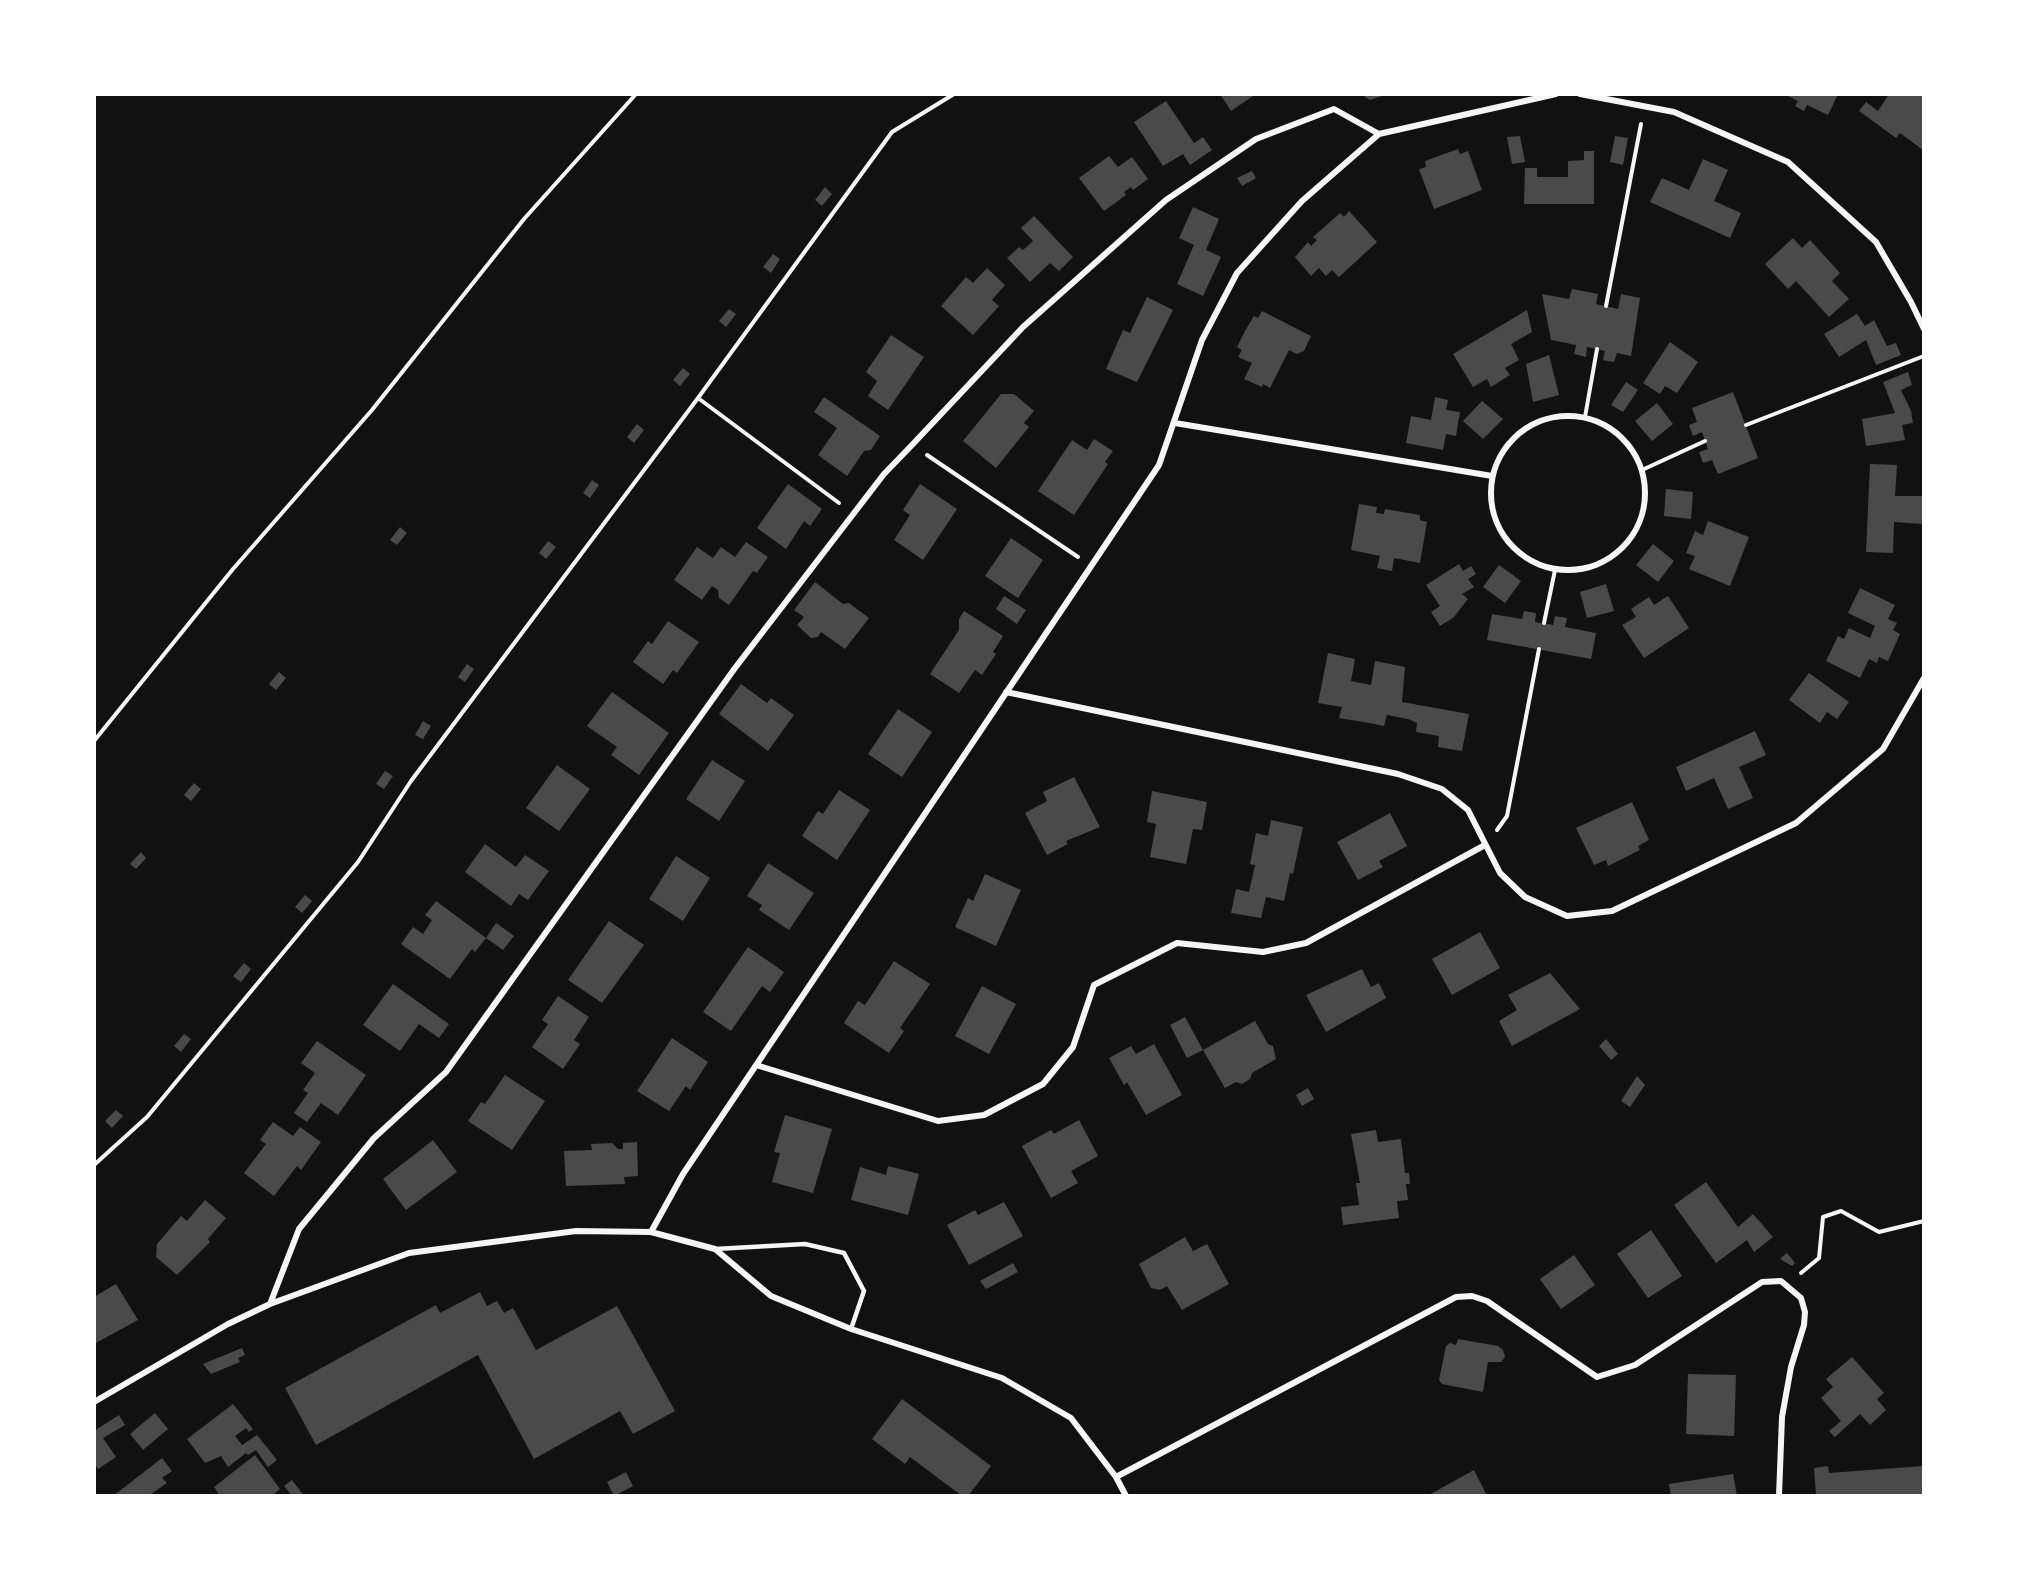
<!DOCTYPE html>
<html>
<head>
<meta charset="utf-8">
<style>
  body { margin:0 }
  #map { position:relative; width:2018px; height:1590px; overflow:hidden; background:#111; font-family:"PT Sans Narrow",sans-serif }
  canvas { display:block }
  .frame { position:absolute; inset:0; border:96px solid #fff; pointer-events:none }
</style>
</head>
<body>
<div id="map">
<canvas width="2018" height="1590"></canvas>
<div class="frame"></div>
</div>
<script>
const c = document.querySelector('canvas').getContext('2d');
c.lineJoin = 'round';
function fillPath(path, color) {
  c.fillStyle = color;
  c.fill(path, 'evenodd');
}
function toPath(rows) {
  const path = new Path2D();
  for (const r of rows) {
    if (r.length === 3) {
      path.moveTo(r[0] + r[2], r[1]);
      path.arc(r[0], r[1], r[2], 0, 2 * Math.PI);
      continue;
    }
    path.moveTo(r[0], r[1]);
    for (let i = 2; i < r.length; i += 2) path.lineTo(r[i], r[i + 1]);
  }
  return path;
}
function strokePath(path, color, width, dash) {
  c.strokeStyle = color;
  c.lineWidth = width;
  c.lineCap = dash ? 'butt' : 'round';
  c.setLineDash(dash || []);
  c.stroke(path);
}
fillPath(toPath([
  [1220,94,1256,94,1231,111],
  [1361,94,1381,94,1382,96,1370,100],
  [1784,94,1838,94,1828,115,1807,105,1804,111,1795,106,1798,101],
  [1889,94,1923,94,1923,150,1900,133,1896,138,1859,111,1866,102,1878,111],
  [1166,101,1194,143,1203,137,1212,150,1190,165,1183,154,1163,166,1134,122],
  [1520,136,1525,162,1512,164,1507,137],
  [1615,136,1628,138,1623,165,1610,162],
  [1458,149,1460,154,1468,151,1482,190,1434,209,1419,169,1426,167,1425,161],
  [1584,151,1594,151,1594,204,1524,204,1525,168,1537,168,1537,177,1568,177,1568,161,1584,160],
  [1109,156,1118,167,1132,157,1148,179,1133,190,1131,187,1124,192,1126,195,1104,211,1079,178],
  [1703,159,1728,170,1714,201,1741,213,1730,238,1650,202,1662,178,1689,190],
  [1252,171,1256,178,1242,186,1237,178],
  [825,187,832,194,822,206,815,200],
  [1193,207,1219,219,1206,250,1221,257,1203,296,1177,284,1194,245,1179,238],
  [1349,211,1377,242,1339,277,1332,270,1326,276,1319,268,1311,276,1295,257,1308,242,1311,246,1317,240,1313,237,1340,213,1344,217],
  [1034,216,1073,257,1059,271,1050,263,1030,282,1007,258,1019,247,1023,250,1033,241,1021,228],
  [1793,238,1802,248,1810,240,1840,273,1832,281,1849,299,1829,317,1796,281,1788,289,1765,264],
  [773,254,780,259,771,273,763,267],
  [987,268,1005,285,992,300,999,306,973,335,941,306,966,277,973,283],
  [1572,289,1598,294,1596,304,1618,309,1621,294,1640,298,1631,356,1617,353,1614,362,1603,360,1605,351,1587,347,1586,357,1574,354,1576,345,1551,340,1542,294,1569,299],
  [1147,297,1173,310,1137,382,1106,369,1123,330,1130,333],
  [729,309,736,314,726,327,719,321],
  [1527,310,1532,332,1511,344,1519,360,1505,368,1510,375,1491,387,1487,379,1473,387,1453,354],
  [1262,311,1311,336,1304,351,1297,354,1289,350,1270,388,1263,384,1262,387,1244,379,1252,363,1238,357,1242,350,1237,347,1245,331,1254,316,1258,318],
  [1857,314,1865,326,1874,320,1887,346,1896,343,1901,355,1876,365,1866,340,1839,357,1824,334],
  [891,335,924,357,888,410,868,396,877,381,866,372],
  [1670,342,1698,362,1677,393,1665,386,1660,394,1643,383],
  [1549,355,1559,395,1533,402,1526,364],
  [683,368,690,374,680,386,673,380],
  [1908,372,1912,385,1901,390,1911,411,1913,423,1902,425,1905,440,1866,446,1862,419,1895,413,1883,382],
  [1626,382,1638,390,1623,412,1611,405],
  [1733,392,1758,458,1718,474,1712,460,1703,463,1699,452,1708,449,1702,432,1693,436,1689,425,1697,422,1692,408],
  [1001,394,1014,394,1034,411,1024,423,1029,427,996,468,963,441],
  [824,397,880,436,871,450,864,451,847,476,818,455,837,428,814,412],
  [1435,397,1448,400,1446,410,1460,412,1456,436,1446,434,1443,450,1406,443,1411,416,1431,420],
  [1482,401,1503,419,1483,439,1463,421],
  [1657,403,1673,424,1652,441,1635,421],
  [637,424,644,430,634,443,627,437],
  [1094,439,1113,451,1105,462,1108,464,1074,515,1038,491,1072,440,1087,450],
  [1870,464,1897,465,1895,496,1923,496,1923,524,1894,522,1893,553,1866,552],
  [592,480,599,485,590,498,583,493],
  [788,484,822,509,810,526,804,521,786,549,757,528],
  [920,484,957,509,923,560,894,540,910,515,903,510],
  [1666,489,1693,492,1691,519,1664,516],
  [1359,504,1377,507,1376,513,1384,514,1385,509,1420,515,1420,520,1427,522,1420,563,1394,558,1392,571,1377,568,1380,556,1351,550],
  [1708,521,1749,537,1730,586,1689,569,1695,556,1686,553,1695,531,1703,535],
  [400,527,407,533,397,545,390,540],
  [1011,538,1043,560,1018,598,985,576],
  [548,541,556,547,546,559,539,553],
  [746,542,768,557,757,573,753,571,729,605,719,598,718,590,712,586,702,600,674,580,697,547,713,558,721,547,735,557],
  [1653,544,1674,561,1658,582,1636,565],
  [1459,564,1463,571,1471,566,1476,574,1468,579,1474,587,1462,594,1468,599,1454,617,1440,626,1431,612,1440,606,1426,585],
  [1499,565,1521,581,1505,603,1483,587],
  [815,582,843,604,849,603,869,618,845,649,821,632,818,637,811,638,797,625,804,617,794,610],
  [1606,584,1614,611,1587,618,1580,592],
  [1860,588,1895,605,1888,619,1897,623,1893,630,1900,634,1888,661,1879,657,1877,663,1869,659,1860,678,1826,661,1838,636,1844,639,1849,628,1870,638,1875,626,1848,613],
  [1004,596,1026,610,1017,624,996,609],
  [1668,596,1689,628,1644,658,1622,625,1636,617,1631,609,1649,597,1654,605],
  [964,611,1003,636,993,652,996,654,982,675,975,670,959,693,930,674,959,630,959,619],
  [1524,611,1536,613,1535,622,1553,625,1555,616,1567,618,1565,627,1596,633,1591,659,1487,640,1492,614,1522,619],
  [668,621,699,642,677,673,673,670,663,684,633,662,648,641,652,644],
  [1328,653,1355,659,1351,681,1371,685,1375,661,1405,667,1402,702,1469,714,1462,751,1438,747,1439,736,1416,732,1417,723,1408,719,1387,715,1384,726,1364,722,1339,718,1342,707,1318,703],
  [467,664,474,669,465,682,458,677],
  [279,672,286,678,276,690,269,684],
  [1809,673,1849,702,1837,719,1827,712,1820,723,1789,700],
  [741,684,767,703,771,698,794,715,768,751,719,714],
  [612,692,669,733,639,775,611,755,617,747,587,726],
  [898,709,932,732,902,777,868,754],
  [423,721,431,726,423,739,415,735],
  [1755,731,1766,755,1739,767,1753,798,1728,809,1714,778,1686,791,1676,767],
  [712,760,745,781,719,821,686,799],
  [557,765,590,789,559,831,526,808],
  [385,771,393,776,384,789,376,784],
  [1074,777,1100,827,1066,841,1068,844,1047,855,1025,813,1047,801,1043,792],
  [194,783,201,789,191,801,184,795],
  [839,790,870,810,837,860,802,836,818,811,823,814],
  [1152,791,1207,802,1202,830,1193,829,1186,864,1150,857,1156,824,1147,822],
  [1632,802,1649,840,1638,846,1640,850,1608,866,1606,860,1594,865,1576,828],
  [1390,813,1407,846,1379,861,1383,867,1358,880,1337,842],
  [1271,820,1303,827,1293,874,1290,873,1284,901,1266,897,1261,918,1231,913,1236,889,1249,892,1255,865,1250,864,1256,833,1268,836],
  [485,844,516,867,525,855,549,871,528,900,519,894,511,906,465,872],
  [141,852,146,858,136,869,130,864],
  [676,856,710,878,683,921,649,899],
  [768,863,814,893,789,930,759,910,762,905,747,896],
  [985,874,1021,890,996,946,955,927,968,898,973,901],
  [305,895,312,901,302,913,295,907],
  [436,901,486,938,475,952,472,949,450,979,401,944,413,927,423,934,432,920,425,915],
  [609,921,644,945,602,1003,568,980],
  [496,923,514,936,503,950,486,938],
  [1480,932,1500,968,1452,995,1432,959],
  [748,947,784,972,770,992,762,986,731,1031,703,1012],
  [894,961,930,984,900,1028,904,1031,889,1053,844,1023,858,1001,865,1005],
  [244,963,251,969,241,982,233,976],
  [1362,969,1371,987,1379,983,1386,998,1326,1032,1306,995],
  [1550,973,1580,1009,1512,1046,1499,1021,1517,1010,1508,995],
  [393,984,449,1024,439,1038,419,1024,400,1051,363,1025],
  [982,986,1016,1004,989,1054,955,1036],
  [558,996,589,1017,574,1040,580,1044,563,1069,532,1047,548,1024,542,1020],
  [1185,1017,1203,1050,1255,1021,1268,1044,1273,1046,1276,1059,1252,1073,1250,1079,1242,1084,1236,1082,1225,1088,1203,1050,1187,1058,1170,1025],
  [184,1034,191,1039,181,1052,174,1046],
  [672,1038,708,1062,690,1090,686,1086,669,1111,637,1091],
  [1606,1039,1618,1054,1611,1060,1599,1046],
  [317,1041,366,1075,338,1115,321,1103,307,1122,294,1113,308,1093,303,1090,315,1073,301,1063],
  [1154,1044,1182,1095,1146,1115,1127,1082,1124,1085,1109,1058,1131,1046,1136,1054],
  [505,1075,545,1101,512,1150,468,1121,481,1102,485,1104],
  [1637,1076,1645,1085,1630,1107,1621,1101],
  [1308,1088,1314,1099,1302,1106,1296,1095],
  [116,1110,123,1116,112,1128,105,1121],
  [785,1115,832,1129,813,1193,772,1182,780,1153,774,1152],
  [1079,1120,1098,1156,1071,1171,1078,1183,1051,1198,1022,1146,1051,1130,1054,1134],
  [273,1122,293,1136,300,1127,321,1142,301,1170,297,1166,274,1196,244,1173,266,1144,260,1140],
  [1376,1130,1378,1142,1401,1139,1405,1173,1409,1173,1410,1184,1406,1184,1408,1200,1397,1201,1399,1218,1343,1225,1341,1207,1359,1205,1356,1183,1360,1183,1351,1134],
  [433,1140,457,1172,406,1210,383,1179],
  [637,1142,638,1176,624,1177,625,1184,566,1186,564,1151,592,1150,591,1144,612,1143,618,1149,623,1149,623,1143],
  [888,1166,919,1174,908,1215,851,1200,860,1167,886,1175],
  [1706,1182,1738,1227,1753,1214,1773,1237,1754,1252,1747,1240,1716,1263,1674,1205],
  [205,1200,226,1218,208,1239,210,1242,177,1275,156,1257,157,1244,181,1216,187,1221],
  [1004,1202,1023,1236,969,1265,947,1225,975,1210,978,1215],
  [1651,1230,1682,1276,1648,1298,1617,1254],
  [1185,1237,1193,1251,1207,1244,1229,1284,1182,1310,1167,1286,1160,1290,1151,1288,1139,1264],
  [1787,1253,1795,1263,1792,1266,1780,1259],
  [1574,1255,1595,1285,1561,1309,1540,1279],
  [1013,1263,1018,1272,986,1289,980,1281],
  [116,1284,138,1320,94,1344,94,1297],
  [480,1292,487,1306,497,1301,504,1313,513,1308,536,1350,617,1306,675,1411,633,1434,620,1411,534,1459,478,1355,316,1445,285,1388,436,1305,440,1313],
  [1458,1339,1498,1346,1503,1350,1505,1357,1501,1362,1488,1362,1483,1392,1442,1384,1439,1380,1446,1346,1450,1343,1456,1345],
  [242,1348,245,1355,238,1358,240,1362,211,1374,203,1364],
  [1852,1357,1884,1393,1877,1399,1886,1410,1870,1425,1860,1414,1835,1437,1829,1431,1841,1421,1821,1398,1833,1387,1826,1379],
  [1688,1374,1736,1375,1734,1436,1686,1434],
  [902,1399,991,1466,968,1496,962,1496,910,1457,905,1464,872,1439],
  [233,1404,253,1429,249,1432,246,1428,235,1436,242,1445,257,1435,277,1460,268,1467,256,1450,248,1455,246,1453,228,1467,221,1456,205,1463,187,1439],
  [155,1413,168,1429,143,1450,130,1434],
  [119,1415,125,1425,103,1438,116,1457,98,1469,94,1463,94,1431],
  [255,1455,280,1489,272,1496,220,1496,214,1487],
  [162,1458,172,1471,162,1478,167,1483,148,1496,113,1496],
  [1828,1466,1829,1473,1923,1466,1923,1496,1816,1495,1814,1468],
  [1474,1470,1487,1496,1427,1496],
  [626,1472,633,1486,614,1496,607,1482],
  [1733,1474,1737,1496,1671,1496,1669,1484],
  [292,1480,304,1496,292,1496,284,1486]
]), '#4a4a4a');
strokePath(toPath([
  [1606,306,1641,124],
  [698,398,839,503],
  [1585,417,1597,349],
  [1746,425,1924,356],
  [927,455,1078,557],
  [1642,470,1705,441],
  [1544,623,1555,570],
  [94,741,233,569,372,410,524,219,636,94],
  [1497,830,1507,816,1539,649],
  [94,1165,147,1117,358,862,411,781,698,398,892,132,954,94],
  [1801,1273,1819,1258,1823,1217,1841,1211,1879,1232,1924,1221]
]), '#f5f5f5', 4);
strokePath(toPath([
  [715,1249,805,1244,844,1253,864,1291,851,1329]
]), '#f5f5f5', 4.5);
strokePath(toPath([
  [1580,94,1674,112,1788,162,1876,242,1911,302,1924,329],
  [1568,493,77],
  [1175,423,1492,476],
  [1006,692,1398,774,1442,789,1468,810,1500,873,1525,897,1567,916,1612,911,1796,823,1883,749,1924,678],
  [756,1065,938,1121,984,1115,1043,1084,1073,1047,1094,985,1177,943,1263,952,1306,943,1485,845],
  [651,1232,683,1174,1159,465,1202,340,1237,273,1302,201,1379,134,1556,94],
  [270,1304,299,1229,374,1138,446,1072,735,668,884,474,912,445,1023,327,1166,200,1256,139,1334,109,1379,134],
  [94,1402,228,1324,270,1304,409,1253,576,1231,651,1232,715,1249,771,1296,851,1329,1002,1378,1071,1418,1116,1477,1126,1496],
  [1116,1477,1456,1297,1472,1296,1487,1301,1597,1377,1635,1365,1762,1282,1781,1281,1801,1298,1805,1312,1804,1325,1791,1367,1782,1417,1779,1496]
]), '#f5f5f5', 6);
</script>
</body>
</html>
